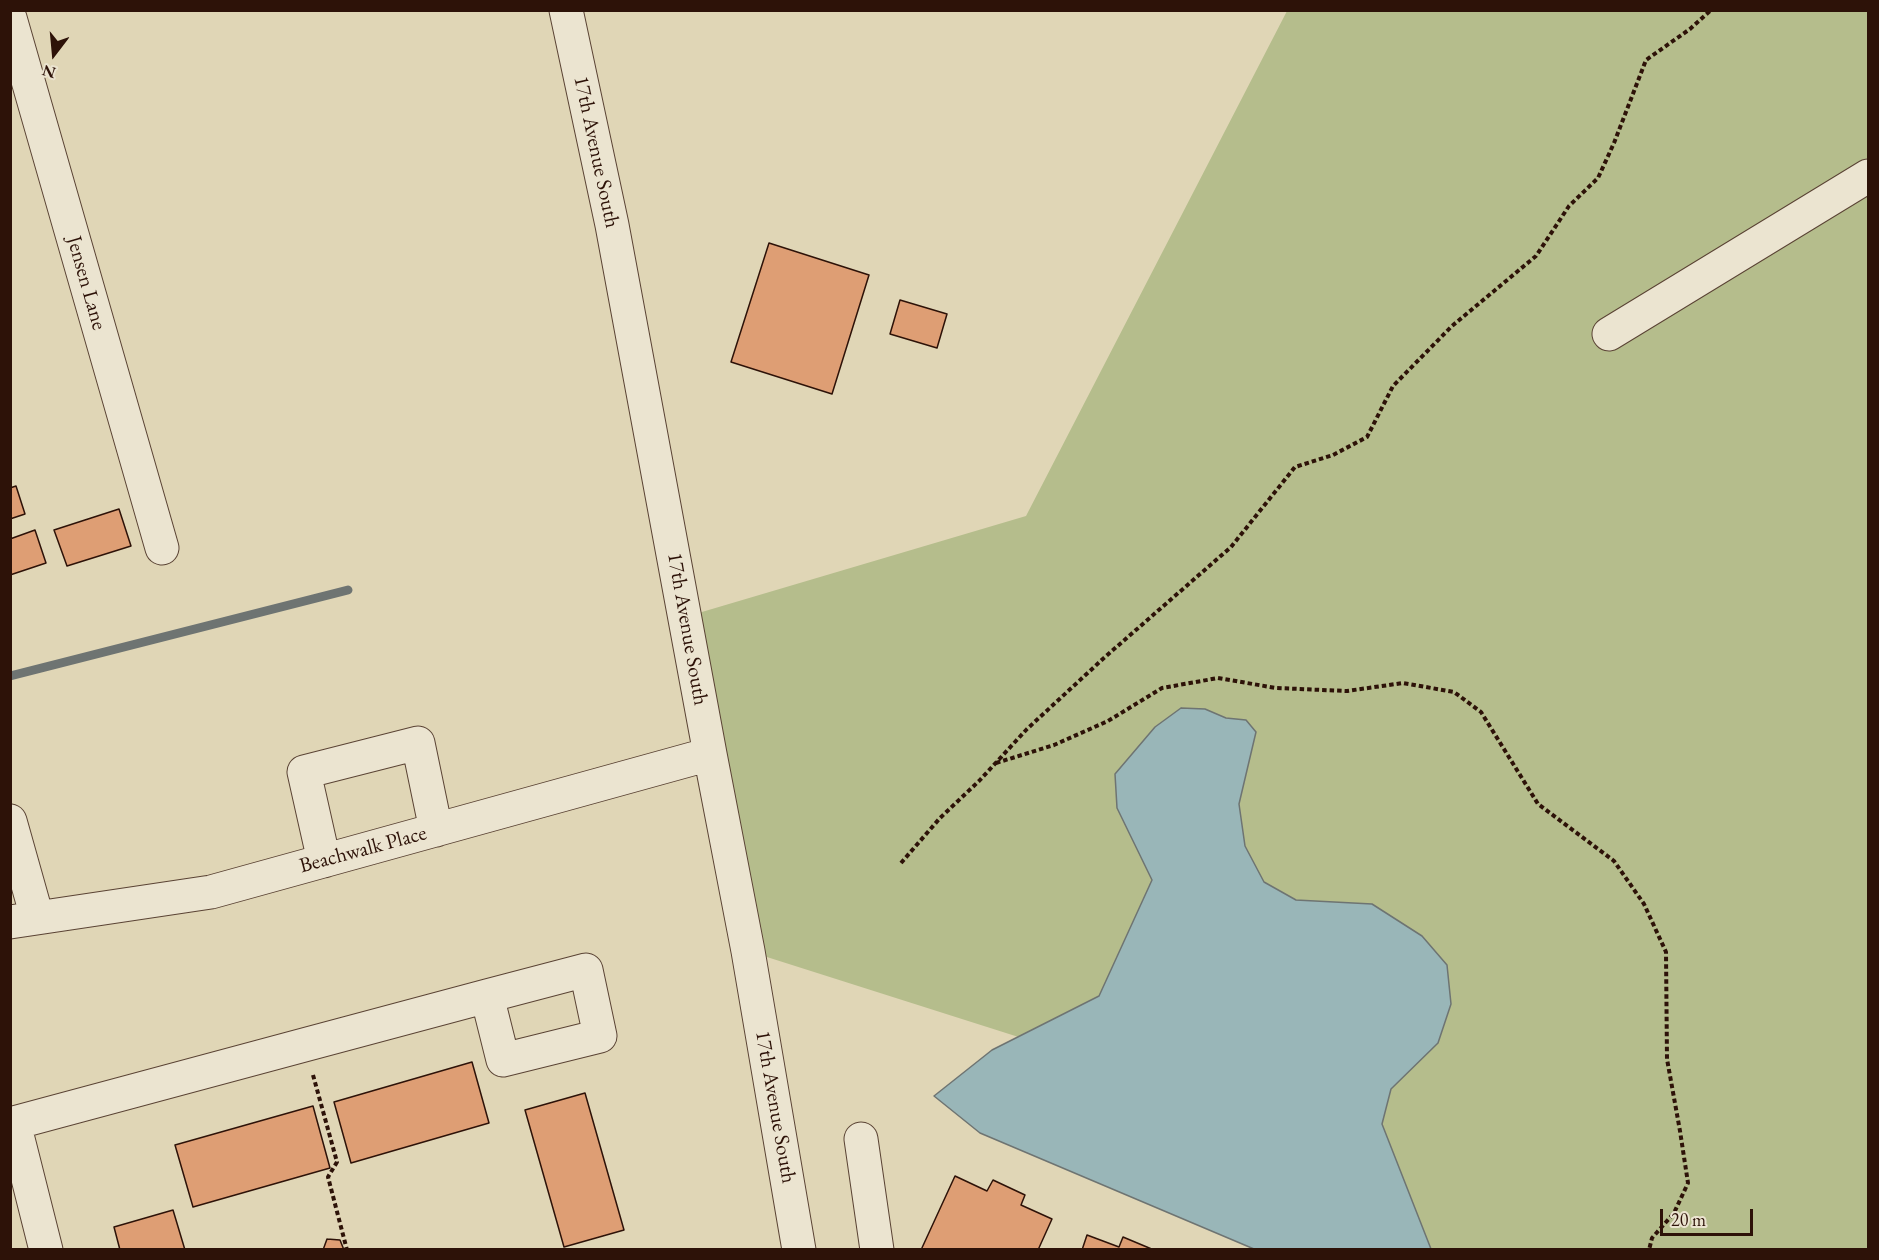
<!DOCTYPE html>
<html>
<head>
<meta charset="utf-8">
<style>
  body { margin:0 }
  #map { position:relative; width:1879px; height:1260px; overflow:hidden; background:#e0d6b6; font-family:"EB Garamond",serif }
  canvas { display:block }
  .frame { position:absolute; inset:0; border:12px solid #2d1208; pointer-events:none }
  .north { position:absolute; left:24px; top:24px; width:60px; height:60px; -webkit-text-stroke:4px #ebe4d0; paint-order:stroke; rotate:196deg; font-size:16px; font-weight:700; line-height:24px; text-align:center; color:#2d1208 }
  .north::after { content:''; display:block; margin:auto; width:21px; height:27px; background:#2d1208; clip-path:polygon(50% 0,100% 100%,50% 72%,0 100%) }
  .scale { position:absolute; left:1660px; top:1209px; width:93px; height:27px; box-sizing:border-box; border:3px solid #2d1208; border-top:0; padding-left:8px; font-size:18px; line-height:21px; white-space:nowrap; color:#2d1208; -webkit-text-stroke:4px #ebe4d0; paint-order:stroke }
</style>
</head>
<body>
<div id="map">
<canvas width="1879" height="1260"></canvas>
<div class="frame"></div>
<div class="north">N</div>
<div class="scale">20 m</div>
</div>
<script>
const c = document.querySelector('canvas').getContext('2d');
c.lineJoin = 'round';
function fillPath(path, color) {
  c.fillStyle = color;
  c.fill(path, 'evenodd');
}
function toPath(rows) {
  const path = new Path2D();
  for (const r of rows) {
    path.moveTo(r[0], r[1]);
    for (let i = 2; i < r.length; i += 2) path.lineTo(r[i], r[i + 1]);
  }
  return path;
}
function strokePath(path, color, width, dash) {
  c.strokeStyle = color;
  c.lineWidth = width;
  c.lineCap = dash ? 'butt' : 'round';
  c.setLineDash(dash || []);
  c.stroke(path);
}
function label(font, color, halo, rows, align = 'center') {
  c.font = font + ' "EB Garamond",serif';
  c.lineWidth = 5;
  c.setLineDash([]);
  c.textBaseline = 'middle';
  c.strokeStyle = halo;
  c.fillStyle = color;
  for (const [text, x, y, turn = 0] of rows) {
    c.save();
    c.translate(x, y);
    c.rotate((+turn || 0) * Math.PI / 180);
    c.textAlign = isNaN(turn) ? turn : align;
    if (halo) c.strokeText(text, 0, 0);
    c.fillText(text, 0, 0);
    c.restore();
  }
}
fillPath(toPath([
  [1287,11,1868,11,1868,1249,1398,1249,1374,1150,748,951,685,617,1026,516]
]), '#b5bd8c');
const water = toPath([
  [1181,708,1205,709,1226,718,1246,720,1256,732,1239,804,1245,846,1264,882,1296,900,1372,904,1422,936,1447,965,1451,1004,1438,1043,1391,1089,1382,1124,1431,1249,1254,1249,980,1133,934,1096,992,1050,1099,996,1152,880,1117,808,1115,774,1155,727,1181,708]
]);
fillPath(water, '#99b6b8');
strokePath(water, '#6e7472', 1.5);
strokePath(toPath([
  [10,676,348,590]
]), '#6e7472', 9);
const building = toPath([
  [769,243,869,275,832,394,731,362,769,243],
  [900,300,947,314,937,348,890,334,900,300],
  [16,486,25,514,10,519,10,488,16,486],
  [119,509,131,546,67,566,54,530,119,509],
  [35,530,46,563,10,575,10,539,35,530],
  [472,1062,489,1123,351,1163,334,1102,472,1062],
  [585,1093,624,1230,564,1247,525,1110,585,1093],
  [313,1106,330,1168,193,1207,175,1145,313,1106],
  [955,1176,987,1191,993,1180,1025,1195,1021,1205,1052,1219,1038,1250,921,1250,955,1176],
  [173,1210,185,1250,120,1250,114,1227,173,1210],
  [1087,1235,1119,1247,1123,1237,1154,1250,1082,1250,1087,1235],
  [327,1239,340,1240,344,1250,323,1250,327,1239]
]);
fillPath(building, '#de9e74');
strokePath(building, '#2d1208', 1.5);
const minor = toPath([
  [566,10,612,225,710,754,748,951,799,1250],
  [10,18,162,548],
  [1609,334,1868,176],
  [10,821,37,917],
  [324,861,304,772,418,743,436,830],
  [10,922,211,892,710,754],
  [14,1123,304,1045,487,996,586,970,600,1036,503,1060,487,996],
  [10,1124,14,1123,46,1250],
  [861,1139,877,1250]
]);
strokePath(minor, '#5a4334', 35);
strokePath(toPath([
  [996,763,1054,745,1108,721,1162,688,1218,678,1276,688,1347,691,1403,683,1454,692,1481,712,1538,804,1614,861,1644,904,1666,952,1667,1059,1680,1131,1688,1183,1674,1213,1652,1238,1649,1250],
  [901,863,940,818,979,781,1027,729,1105,657,1231,547,1295,467,1333,455,1367,437,1393,386,1452,326,1536,256,1569,206,1598,178,1614,143,1646,60,1690,29,1711,10],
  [313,1075,337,1162,328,1177,347,1250]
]), '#2d1208', 4, [4.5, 3]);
strokePath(minor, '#ebe4d0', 33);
label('21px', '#2d1208', '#ebe4d0', [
  ["17th Avenue South",596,152,78],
  ["Jensen Lane",86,283,74],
  ["17th Avenue South",687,629,80],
  ["Beachwalk Place",363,850,-15],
  ["17th Avenue South",775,1107,80]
]);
</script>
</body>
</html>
